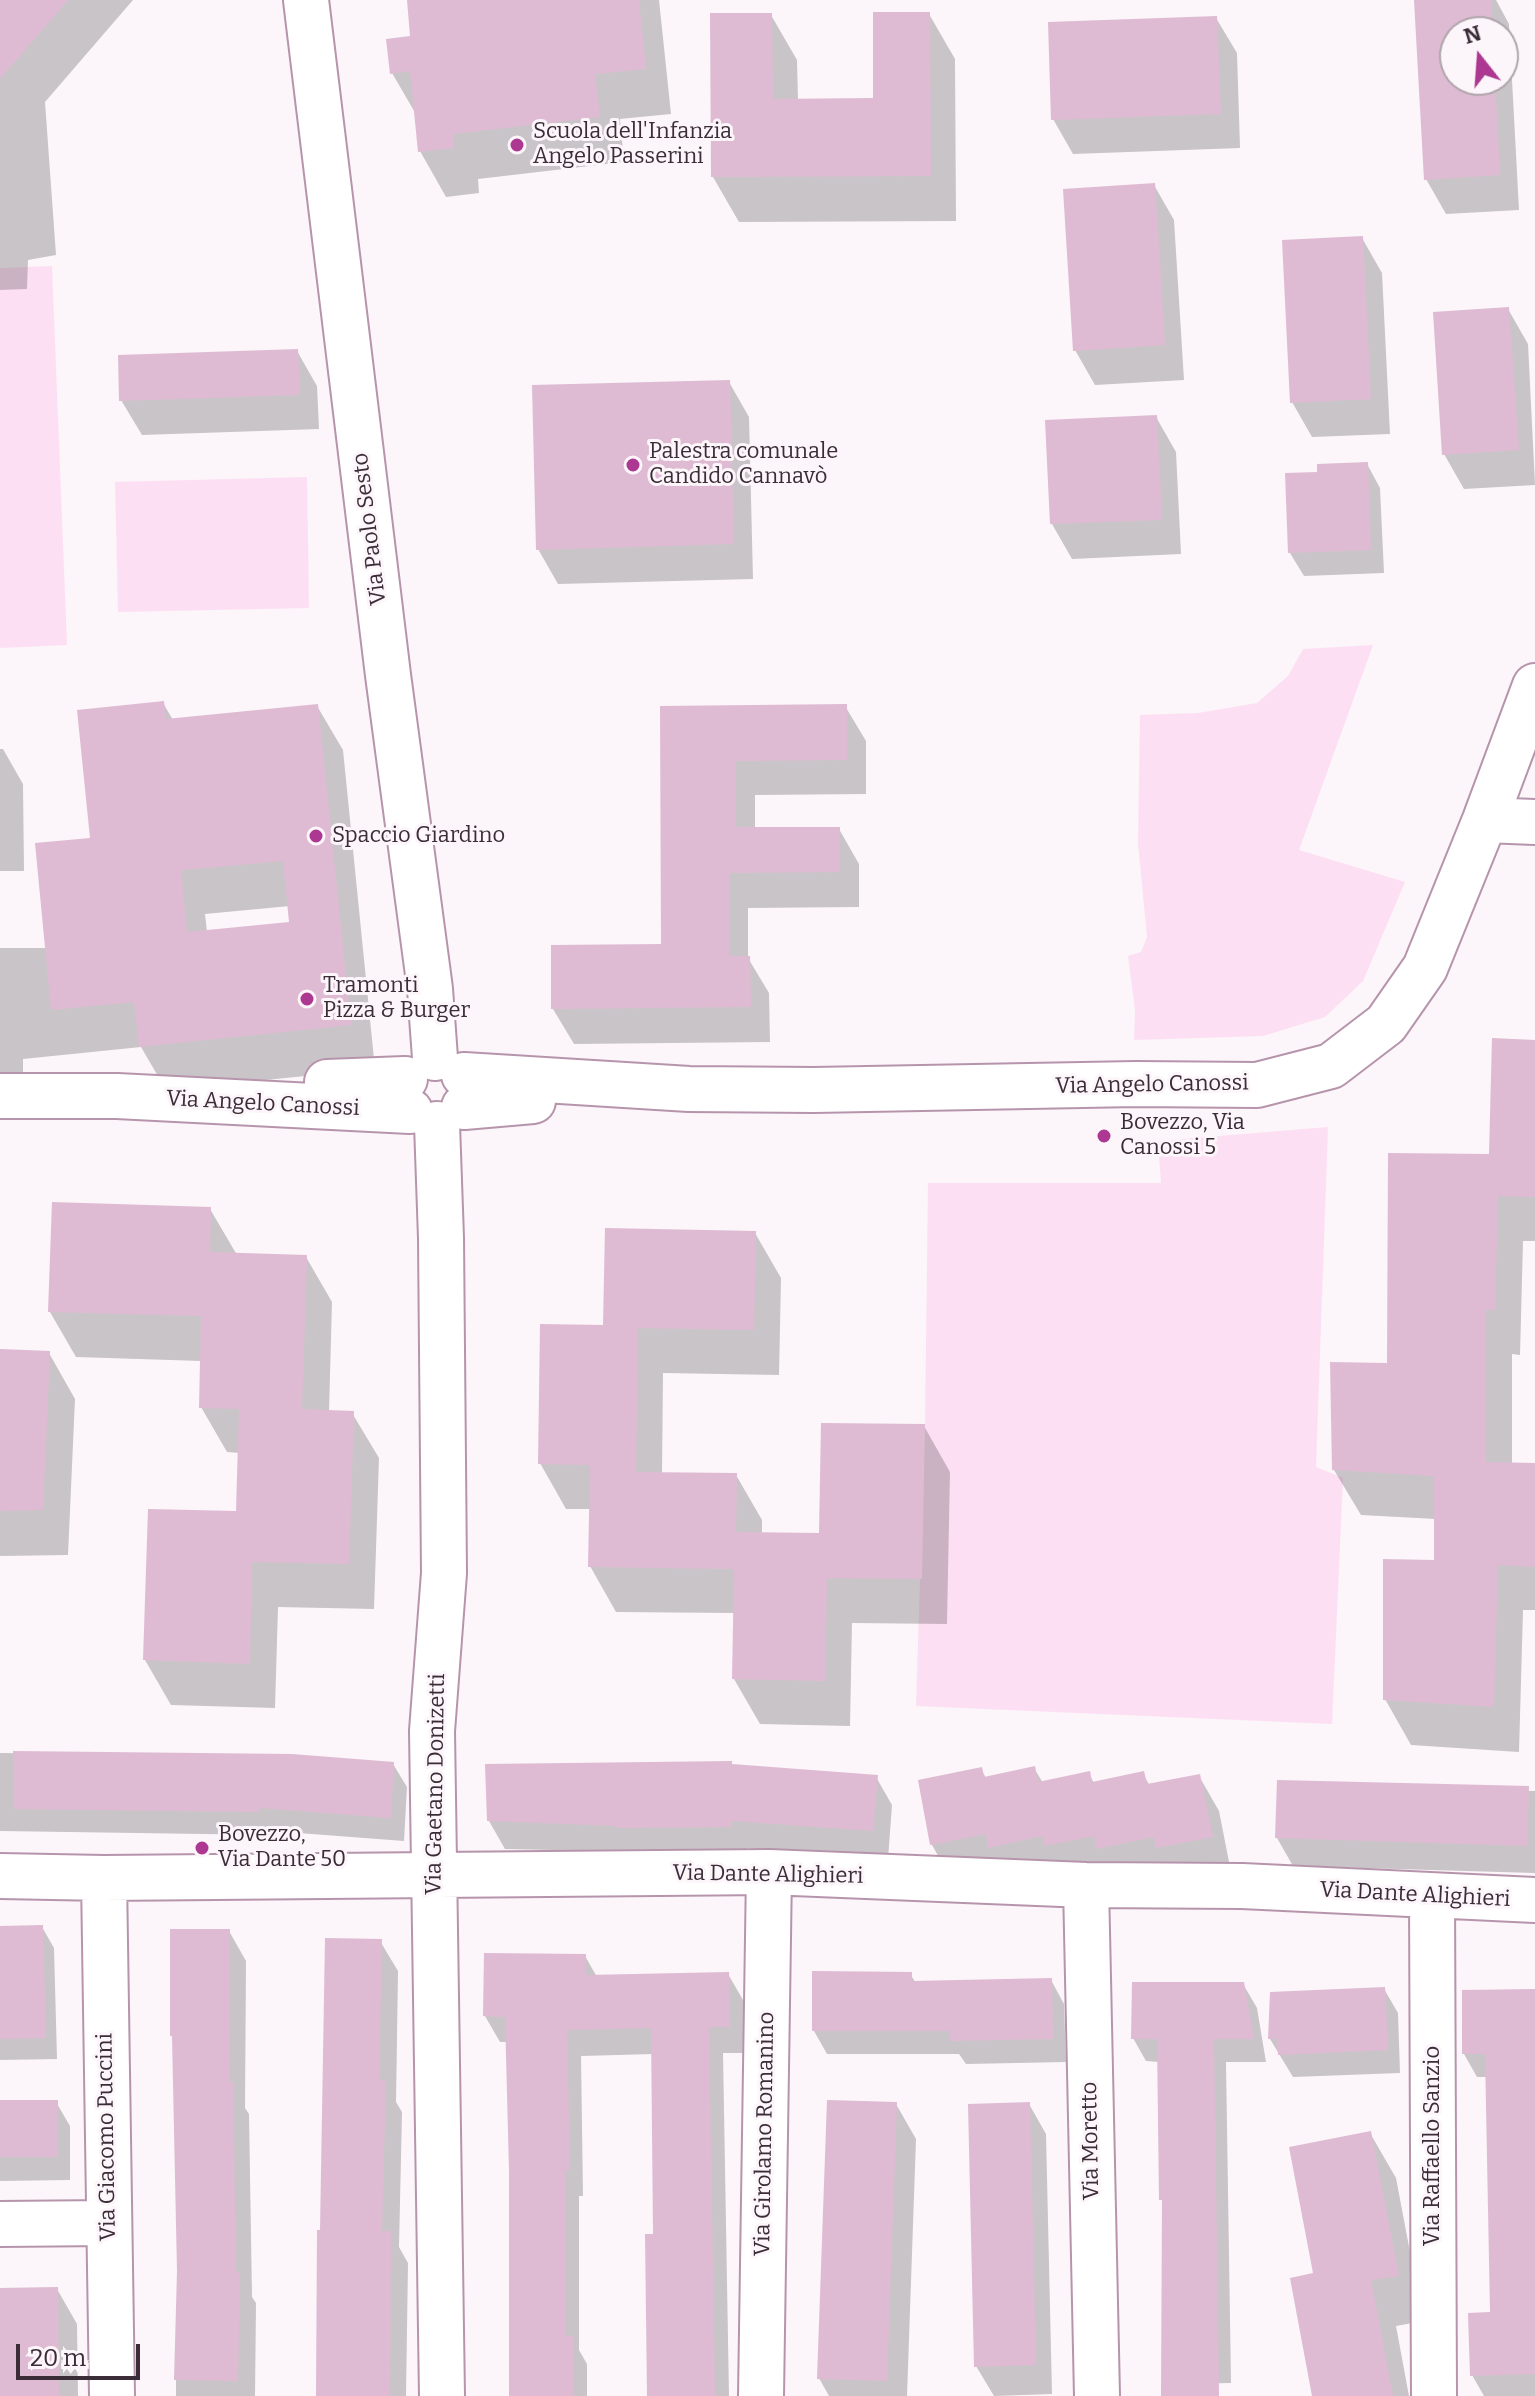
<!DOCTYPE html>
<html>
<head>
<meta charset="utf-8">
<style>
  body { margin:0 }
  #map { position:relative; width:1535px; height:2396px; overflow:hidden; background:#fcf5f9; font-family:Bitter,serif }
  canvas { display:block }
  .north { position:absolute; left:1439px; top:16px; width:80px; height:80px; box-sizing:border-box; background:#fcf5f9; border:2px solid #afa5ab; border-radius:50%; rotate:343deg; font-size:22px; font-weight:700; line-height:32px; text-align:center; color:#3b2d37 }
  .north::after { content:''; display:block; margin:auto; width:28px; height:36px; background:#ac3891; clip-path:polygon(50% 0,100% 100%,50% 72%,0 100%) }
  .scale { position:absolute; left:16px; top:2344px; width:124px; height:36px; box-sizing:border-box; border:4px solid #3b2d37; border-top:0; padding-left:10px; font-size:24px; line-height:28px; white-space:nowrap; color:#3b2d37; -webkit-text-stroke:6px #fcf5f9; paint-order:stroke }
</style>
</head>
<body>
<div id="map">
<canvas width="1535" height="2396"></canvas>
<div class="north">N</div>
<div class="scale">20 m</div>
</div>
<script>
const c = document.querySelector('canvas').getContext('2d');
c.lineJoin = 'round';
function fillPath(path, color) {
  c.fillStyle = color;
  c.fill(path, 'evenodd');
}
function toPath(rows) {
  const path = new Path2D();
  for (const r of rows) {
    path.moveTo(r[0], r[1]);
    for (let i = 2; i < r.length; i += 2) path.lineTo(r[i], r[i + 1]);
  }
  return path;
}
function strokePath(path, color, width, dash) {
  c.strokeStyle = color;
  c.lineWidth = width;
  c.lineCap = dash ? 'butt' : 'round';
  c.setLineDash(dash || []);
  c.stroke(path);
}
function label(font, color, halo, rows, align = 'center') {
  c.font = font + ' Bitter,serif';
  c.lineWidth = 6;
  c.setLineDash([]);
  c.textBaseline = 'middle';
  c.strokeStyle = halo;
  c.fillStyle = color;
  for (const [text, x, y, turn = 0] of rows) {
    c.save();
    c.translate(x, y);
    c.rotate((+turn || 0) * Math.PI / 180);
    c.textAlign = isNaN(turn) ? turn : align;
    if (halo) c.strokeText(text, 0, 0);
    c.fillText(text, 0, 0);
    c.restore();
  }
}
fillPath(toPath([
  [52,266,67,645,0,648,0,268],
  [307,477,309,608,118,612,115,482],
  [1373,645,1299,850,1405,882,1363,981,1325,1017,1263,1036,1134,1040,1135,1010,1128,956,1141,952,1147,937,1138,843,1140,715,1198,713,1257,703,1288,676,1303,649],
  [1328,1127,1316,1467,1343,1478,1332,1724,916,1706,925,1424,928,1183,1161,1183,1158,1141]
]), '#fddff3');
fillPath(toPath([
  [0,0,133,0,45,102,56,255,28,260,27,289,0,290],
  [408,0,659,0,671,114,620,119,624,162,478,179,479,193,446,197,420,151,417,116,392,73,413,38],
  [1416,0,1496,0,1509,24,1519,210,1446,214,1426,179],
  [1455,32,1503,32,1503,80,1455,80],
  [929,14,955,59,956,221,739,222,713,177,771,15,797,60,798,101,875,100],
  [1216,18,1237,53,1240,148,1073,154,1053,119],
  [1154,185,1174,220,1184,380,1095,385,1075,350],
  [1362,238,1382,273,1390,434,1312,437,1292,402],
  [1508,309,1528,344,1535,485,1464,489,1444,454],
  [297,351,317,386,319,429,142,435,121,400],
  [729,382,749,417,753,579,558,584,538,549],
  [1156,417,1176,452,1181,554,1072,559,1052,524],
  [1367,464,1380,488,1384,573,1304,576,1290,553,1319,474],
  [163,703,173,720,317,706,343,750,375,1069,166,1090,141,1047,23,1059,23,1074,0,1073,0,948,47,948,92,840],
  [290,906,291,924,207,932,205,914],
  [845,706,866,741,866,794,755,795,755,829,839,829,859,864,859,907,748,908,748,958,769,993,770,1042,574,1044,553,1009,663,946,662,708],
  [0,749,3,749,23,784,24,871,0,871],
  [1535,1042,1535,1241,1523,1241,1520,1355,1512,1354,1512,1464,1535,1465,1535,1610,1523,1610,1519,1752,1411,1745,1385,1699,1436,1562,1436,1519,1361,1515,1334,1470,1389,1366,1491,1156],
  [210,1209,237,1255,306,1257,332,1302,329,1412,352,1413,379,1458,374,1609,278,1607,275,1708,171,1705,145,1660,238,1513,240,1453,227,1452,201,1407,202,1361,76,1357,50,1312],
  [755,1233,781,1278,779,1375,663,1373,662,1474,736,1475,762,1520,762,1534,821,1535,924,1426,950,1472,947,1624,852,1623,850,1726,760,1724,734,1679,735,1613,616,1612,590,1566,591,1509,566,1509,540,1463,605,1327],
  [0,1351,49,1353,75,1399,68,1555,0,1556],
  [0,1753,292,1756,393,1764,407,1787,404,1841,272,1831,272,1835,0,1831],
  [732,1766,876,1777,892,1805,888,1859,747,1848,747,1854,505,1849,489,1821],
  [1034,1768,1043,1783,1089,1774,1094,1783,1143,1774,1150,1786,1199,1776,1219,1811,1231,1872,952,1880,932,1845,920,1782,981,1769,986,1778],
  [1527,1788,1529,1791,1535,1791,1535,1873,1293,1866,1277,1838],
  [42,1927,54,1948,57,2059,0,2060,0,1928],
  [229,1931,246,1961,245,2108,249,2114,252,2297,256,2303,255,2396,176,2396,176,2380],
  [380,1941,398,1971,396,2102,402,2112,399,2247,408,2263,406,2396,318,2396,322,2232],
  [585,1956,597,1977,728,1974,743,2000,744,2053,723,2053,729,2396,649,2396,655,2236,654,2054,581,2056,583,2196,579,2196,579,2350,587,2364,587,2396,511,2396,508,2042,500,2042,485,2016],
  [910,1974,916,1983,1051,1980,1064,2004,1066,2062,966,2064,959,2054,827,2054,814,2031],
  [1243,1984,1257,2008,1266,2062,1226,2062,1231,2383,1176,2384,1164,2203,1161,2199,1159,2062,1146,2061,1133,2038],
  [1384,1989,1398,2013,1400,2073,1293,2077,1270,2039],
  [1535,1991,1535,2085,1495,2077,1477,2077,1464,2054],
  [0,2102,56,2102,70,2126,70,2180,0,2181],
  [896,2104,916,2139,907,2396,829,2396,819,2378],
  [1029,2104,1046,2134,1052,2394,994,2396,976,2366],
  [1535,2121,1535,2396,1484,2396,1472,2375,1492,2314],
  [1370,2133,1396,2178,1423,2321,1396,2326,1409,2396,1314,2396,1315,2275],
  [57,2289,77,2324,78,2396,0,2396,0,2290]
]), '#0003');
fillPath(toPath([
  [0,0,68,0,0,79],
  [407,0,639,0,646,69,595,74,600,117,453,134,454,148,418,152,410,71,390,74,386,39,410,36],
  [1414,0,1491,0,1493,32,1455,32,1455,80,1495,80,1500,175,1424,180],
  [873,12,930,12,931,176,711,177,710,13,772,13,773,99,873,98],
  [1217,16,1221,114,1051,120,1048,22],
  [1155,183,1165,345,1073,351,1063,189],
  [1363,236,1371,399,1290,403,1282,240],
  [1509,307,1519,450,1442,455,1433,312],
  [298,349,300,395,119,401,118,355],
  [730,380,734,544,536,550,532,385],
  [1157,415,1162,520,1050,524,1045,420],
  [1368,462,1371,550,1288,553,1285,473,1317,472,1317,464],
  [164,701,166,719,318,704,351,1025,139,1047,134,1002,51,1010,35,843,90,838,77,710],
  [283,861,289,922,187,932,181,870],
  [847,704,847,760,736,761,736,827,840,827,840,872,729,873,729,956,750,956,751,1007,551,1009,551,945,661,944,660,706],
  [1492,1038,1535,1040,1535,1197,1498,1196,1495,1310,1486,1310,1486,1462,1535,1463,1535,1567,1498,1565,1494,1707,1383,1700,1383,1559,1434,1560,1434,1476,1332,1470,1330,1362,1387,1363,1388,1153,1489,1154],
  [52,1202,211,1207,210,1252,307,1255,302,1409,354,1411,349,1564,252,1562,250,1664,143,1660,148,1509,236,1511,239,1409,199,1408,201,1316,48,1312],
  [605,1228,756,1231,754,1330,638,1328,636,1472,737,1473,736,1532,819,1533,821,1423,925,1424,922,1579,827,1578,825,1681,732,1679,734,1569,588,1567,590,1465,538,1464,540,1324,603,1325],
  [0,1349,50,1351,43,1510,0,1511],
  [13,1751,292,1754,394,1762,391,1818,260,1808,260,1812,13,1809],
  [732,1761,732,1764,878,1775,873,1831,732,1821,732,1827,617,1828,616,1826,487,1821,485,1764],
  [1035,1766,1038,1782,1090,1771,1092,1782,1144,1771,1147,1784,1200,1774,1213,1837,1156,1848,1154,1837,1096,1849,1094,1836,1044,1846,1042,1836,988,1848,986,1834,930,1845,918,1780,982,1767,984,1777],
  [1277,1780,1529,1786,1527,1846,1275,1838],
  [43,1925,46,2038,0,2039,0,1926],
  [170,1929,230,1929,229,2082,233,2082,236,2271,240,2272,238,2381,174,2380,177,2271,172,2036,170,2036],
  [325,1938,382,1939,379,2080,386,2080,382,2231,391,2231,390,2396,316,2396,317,2230,320,2230],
  [484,1953,586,1954,586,1975,729,1972,730,2027,709,2027,715,2396,647,2396,645,2234,653,2234,651,2028,567,2030,570,2170,565,2170,565,2336,573,2336,573,2396,509,2396,509,2171,505,2017,483,2016],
  [812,1971,912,1972,912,1981,1052,1978,1053,2039,950,2041,950,2031,812,2031],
  [1132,1982,1244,1982,1254,2039,1214,2039,1219,2396,1161,2396,1162,2200,1159,2200,1157,2039,1131,2039],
  [1385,1987,1388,2050,1278,2055,1277,2039,1268,2039,1270,1992],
  [1535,1989,1535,2374,1470,2376,1468,2313,1490,2312,1485,2054,1462,2054,1462,1990],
  [0,2100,58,2100,58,2157,0,2157],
  [827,2100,897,2102,887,2381,817,2379],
  [1030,2102,1036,2365,974,2367,968,2104],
  [1371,2131,1399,2276,1371,2280,1393,2396,1312,2396,1290,2278,1313,2273,1289,2147],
  [58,2287,59,2396,0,2396,0,2288]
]), '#debbd2');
const street = toPath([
  [306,0,388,675,430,989,435,1058],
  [1485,820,1535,822],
  [464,1075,689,1089,814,1090,1136,1084,1257,1085,1331,1066,1386,1024,1425,968,1485,820,1535,686],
  [327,1082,405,1079],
  [0,1096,117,1096,410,1111],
  [464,1107,533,1101],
  [437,1124,441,1238,444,1573,432,1731,442,2396],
  [0,1876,104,1878,769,1872,1086,1885,1242,1886,1535,1900],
  [104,1878,112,2396],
  [1086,1885,1097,2396],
  [1432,1896,1434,2396],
  [0,2224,108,2223],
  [761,2396,769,1872]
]);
strokePath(street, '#b695ac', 48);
strokePath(street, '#fff', 44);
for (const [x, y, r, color] of [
  [517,145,8,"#ac3891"],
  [633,465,8,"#ac3891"],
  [316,836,8,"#ac3891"],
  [307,999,8,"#ac3891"],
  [1104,1136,8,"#ac3891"],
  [202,1848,8,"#ac3891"]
]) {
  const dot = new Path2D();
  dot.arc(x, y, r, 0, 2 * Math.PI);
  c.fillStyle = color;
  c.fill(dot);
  strokePath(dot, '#fcf5f9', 3);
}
label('22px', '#3b2d37', '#fcf5f9', [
  ["Scuola dell'Infanzia",533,132],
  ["Angelo Passerini",533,157],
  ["Palestra comunale",649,452],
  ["Candido Cannavò",649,477],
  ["Spaccio Giardino",332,836],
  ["Tramonti",323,986],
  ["Pizza & Burger",323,1011],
  ["Bovezzo, Via",1120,1123],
  ["Canossi 5",1120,1148],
  ["Bovezzo,",218,1835],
  ["Via Dante 50",218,1860]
], 'left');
label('22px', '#3b2d37', '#fcf5f9', [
  ["Via Paolo Sesto",370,529,-97],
  ["Via Angelo Canossi",1152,1085,-1],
  ["Via Angelo Canossi",263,1104,3],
  ["Via Gaetano Donizetti",436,1784,-89],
  ["Via Dante Alighieri",768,1875,1],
  ["Via Dante Alighieri",1415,1895,3],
  ["Via Girolamo Romanino",765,2134,-89],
  ["Via Giacomo Puccini",107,2137,-91],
  ["Via Moretto",1091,2141,-91],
  ["Via Raffaello Sanzio",1433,2146,-90]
]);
</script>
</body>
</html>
